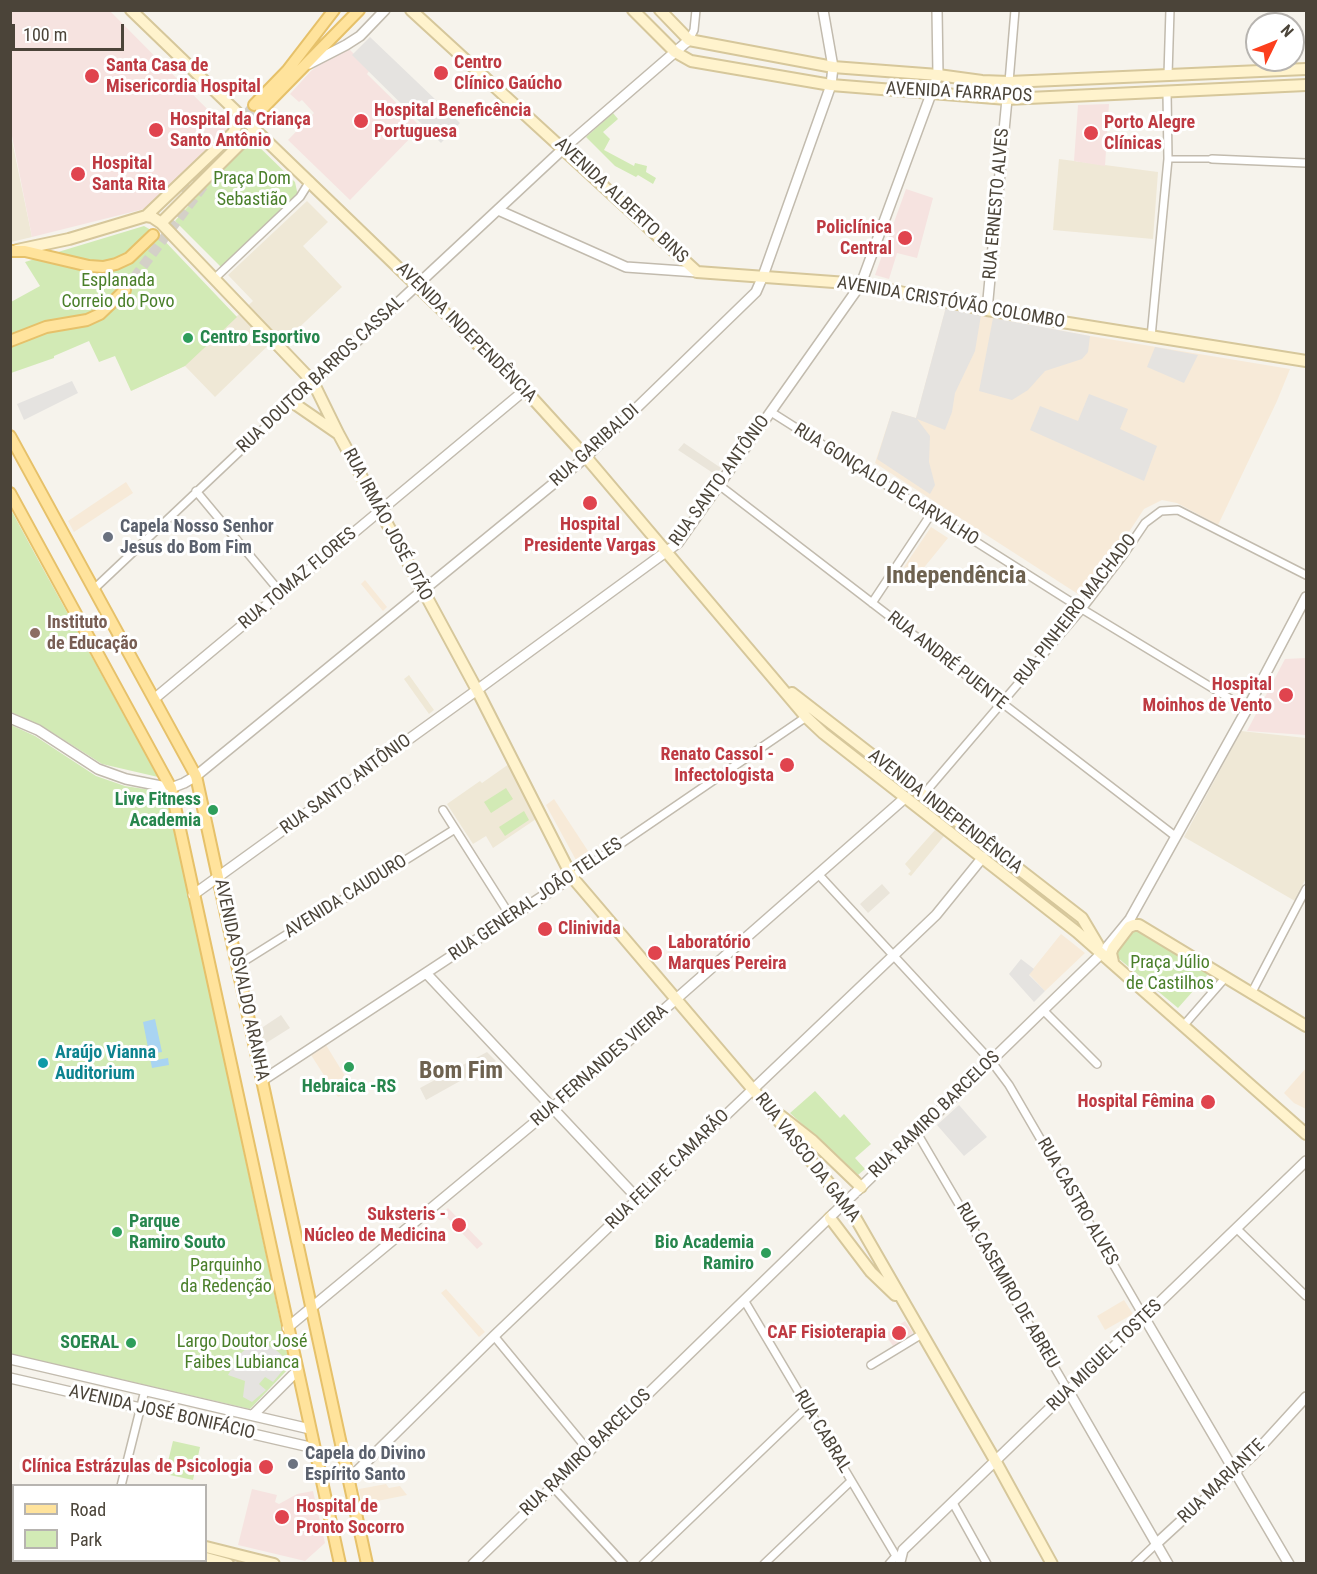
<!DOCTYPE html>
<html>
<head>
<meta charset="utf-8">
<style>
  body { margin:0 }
  #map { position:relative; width:1317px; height:1574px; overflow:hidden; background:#f6f3ec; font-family:"Roboto Condensed",sans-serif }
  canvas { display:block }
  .frame { position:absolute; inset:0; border:12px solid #4b4439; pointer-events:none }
  .legend { position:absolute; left:12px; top:1484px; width:195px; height:78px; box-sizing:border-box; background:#fff; border:2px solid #b7b4b0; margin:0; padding:8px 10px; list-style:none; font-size:18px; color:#4b4439 }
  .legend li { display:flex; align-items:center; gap:12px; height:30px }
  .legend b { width:30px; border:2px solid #b7b4b0 }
  .north { position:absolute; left:1245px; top:12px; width:60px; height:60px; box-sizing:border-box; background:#fff; border:2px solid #b7b4b0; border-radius:50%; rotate:47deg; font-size:16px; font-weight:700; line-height:24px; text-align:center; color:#4b4439 }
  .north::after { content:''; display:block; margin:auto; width:21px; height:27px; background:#fc3f1d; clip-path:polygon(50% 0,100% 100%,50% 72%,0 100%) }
  .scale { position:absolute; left:12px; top:24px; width:112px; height:27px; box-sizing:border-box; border:3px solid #4b4439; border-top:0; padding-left:8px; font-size:18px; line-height:21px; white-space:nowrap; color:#4b4439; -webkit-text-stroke:4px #fff; paint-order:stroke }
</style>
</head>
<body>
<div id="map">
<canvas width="1317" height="1574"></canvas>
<div class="frame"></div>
<ul class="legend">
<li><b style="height:8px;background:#ffe39c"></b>Road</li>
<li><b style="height:16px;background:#d2eab5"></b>Park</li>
</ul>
<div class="north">N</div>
<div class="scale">100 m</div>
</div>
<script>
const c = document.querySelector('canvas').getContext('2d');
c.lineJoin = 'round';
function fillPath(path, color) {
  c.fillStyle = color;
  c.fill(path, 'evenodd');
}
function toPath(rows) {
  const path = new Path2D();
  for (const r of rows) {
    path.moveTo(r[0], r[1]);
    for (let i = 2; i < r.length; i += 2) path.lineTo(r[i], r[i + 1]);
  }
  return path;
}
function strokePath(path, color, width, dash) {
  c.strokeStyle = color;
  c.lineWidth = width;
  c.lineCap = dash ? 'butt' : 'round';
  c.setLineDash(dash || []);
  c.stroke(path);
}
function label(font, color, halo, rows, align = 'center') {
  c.font = font + ' "Roboto Condensed",sans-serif';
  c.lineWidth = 6;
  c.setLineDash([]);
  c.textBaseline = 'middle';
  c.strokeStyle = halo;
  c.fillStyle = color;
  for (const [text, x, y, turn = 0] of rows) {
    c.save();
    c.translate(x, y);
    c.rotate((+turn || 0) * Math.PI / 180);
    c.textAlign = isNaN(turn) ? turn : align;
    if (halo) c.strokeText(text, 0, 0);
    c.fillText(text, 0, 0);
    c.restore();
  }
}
fillPath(toPath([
  [684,443,721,468,716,475,678,450],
  [882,884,890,893,868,913,860,904],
  [281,1015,290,1028,263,1045,260,1029],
  [487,1052,496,1061,426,1100,420,1088]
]), '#eae5da');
fillPath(toPath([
  [946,307,993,318,1090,336,1290,369,1277,401,1218,525,1177,503,1162,500,1144,509,1123,541,1081,596,875,463,892,411,916,418],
  [126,482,133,493,74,532,68,521],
  [931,527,948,538,918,575,904,567],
  [365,580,387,607,383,611,361,584],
  [554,799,590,854,577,862,546,805],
  [1061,934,1085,953,1045,991,1029,974],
  [326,1045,353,1089,338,1097,311,1055],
  [1306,1068,1306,1109,1294,1103,1284,1093],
  [446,1289,485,1332,479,1337,441,1293],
  [1124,1300,1133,1314,1105,1330,1097,1316],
  [386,1484,389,1488,400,1486,407,1495,362,1504,359,1489]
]), '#f7ead8');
fillPath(toPath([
  [10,131,32,237,11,242,10,242],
  [1059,159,1158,172,1153,239,1053,230],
  [307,201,328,222,303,246,342,287,288,338,282,332,215,397,185,366,131,391,237,316,253,301,228,275],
  [409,675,434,710,429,714,404,679],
  [1241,731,1306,738,1306,878,1295,901,1184,837],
  [509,764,536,819,493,848,486,836,473,844,447,804,480,781,482,783],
  [935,830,944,836,911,876,908,874,911,871,905,864]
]), '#efe8d6');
fillPath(toPath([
  [10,11,110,11,228,130,148,208,32,237,11,131],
  [349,49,370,70,367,74,421,127,350,200,288,140,314,113,302,100,299,102,290,94,311,71,325,60],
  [1109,104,1105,166,1074,161,1078,105],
  [906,189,933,198,917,258,897,253,889,279,875,275],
  [1306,658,1306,735,1247,731,1285,659],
  [448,1208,483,1244,477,1249,443,1213],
  [905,1321,913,1333,893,1346,885,1334],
  [252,1489,277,1495,275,1502,279,1504,297,1494,313,1491,325,1543,305,1561,238,1545]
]), '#f6e3e0');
fillPath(toPath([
  [613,113,618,119,603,132,610,139,604,150,634,166,635,163,647,166,646,172,656,178,653,184,638,175,636,177,615,166,586,137],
  [250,138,295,182,298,196,221,267,175,221],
  [144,226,158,234,237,317,185,366,131,391,115,356,99,362,89,341,54,356,54,358,11,373,10,350,13,343,11,342,11,302,40,286,25,262],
  [10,508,36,556,158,777,102,764,42,726,11,712],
  [11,725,35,736,96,776,125,786,164,792,169,805,290,1367,250,1409,11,1354],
  [506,788,513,799,491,813,484,802],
  [524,811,529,820,505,836,499,827],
  [1140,930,1209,973,1178,1008,1118,958,1116,950,1131,931],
  [815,1091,840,1118,844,1114,871,1144,855,1158,865,1169,858,1175,790,1113],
  [173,1441,200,1447,193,1480,165,1474]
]), '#d2eab5');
fillPath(toPath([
  [370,37,460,123,441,143,352,55],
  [946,307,981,315,975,351,955,393,952,412,945,430,917,419,930,436,929,462,935,485,930,494,877,459,892,411,916,418],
  [993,318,1090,336,1088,352,1082,359,1045,371,1028,390,1012,400,979,391],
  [1155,347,1198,355,1184,383,1147,367],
  [72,381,78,393,24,420,17,404],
  [1089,394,1128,409,1120,429,1157,446,1144,481,1030,430,1040,406,1078,421],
  [1021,959,1034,969,1029,975,1045,991,1034,1002,1009,974],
  [959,1105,987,1137,964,1156,937,1125],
  [256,1340,276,1350,286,1359,284,1369,273,1382,265,1377,259,1384,266,1390,252,1402,243,1397,245,1381,228,1375,240,1354],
  [13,1525,14,1560,29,1561,29,1563,11,1563,11,1538]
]), '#e5e3e0');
fillPath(toPath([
  [155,1019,162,1052,156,1053,157,1060,168,1058,169,1065,152,1068,143,1022]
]), '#a9d4f2');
strokePath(toPath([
  [238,126,254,105],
  [235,144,261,110],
  [185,194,217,152],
  [125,290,204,185]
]), '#d4d0c8', 10, [10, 5]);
const pedestrian = toPath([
  [1168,159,1212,159]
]);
const minor = toPath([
  [689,40,694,30,696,10],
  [1168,75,1170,10],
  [1009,82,1015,10],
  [1212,159,1306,163],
  [214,279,300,197,310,181],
  [1151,337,1168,159,1167,92],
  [771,412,1082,609,1247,709],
  [719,485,1175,836],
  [196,491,281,593],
  [94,589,313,382],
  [872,603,931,514],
  [923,795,1082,609,1124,554,1145,523,1161,511,1178,510,1306,575],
  [443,810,511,917],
  [819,875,991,1061,1009,1085,1144,1317],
  [572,877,806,717],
  [238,965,455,829],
  [1251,994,1306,889],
  [1043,1010,1097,1064],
  [1184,1025,1225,978],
  [917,1133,1069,1392],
  [1236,1228,1306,1296],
  [744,1300,896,1556,889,1564],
  [494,1336,588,1450],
  [871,1365,922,1334],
  [121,1486,145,1390],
  [552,1486,624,1564],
  [953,1503,987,1564],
  [55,1564,56,1560],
  [643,1564,807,1407],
  [764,1564,851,1481],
  [1135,1564,1156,1544]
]);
const tertiary = toPath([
  [309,64,346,45,360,36,385,10],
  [498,210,626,267,697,272],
  [987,310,1007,99],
  [313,382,564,148,689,40],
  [154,699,525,390],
  [10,718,38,730,98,769,126,779,171,788,184,783,196,776,586,457,756,292,763,276,831,85,833,67,823,10],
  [193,895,477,690,678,543,861,284,938,75,937,10],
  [426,973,638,1199],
  [263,1080,572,877],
  [857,1191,1102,953,1130,919,1247,709,1306,597],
  [1144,1317,1289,1564],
  [287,1328,552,1108,906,797],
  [10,1359,310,1429],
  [10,1378,314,1448],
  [1069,1392,1168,1564],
  [253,1415,297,1371],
  [349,1479,494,1336,936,915,983,857],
  [1156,1544,1254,1454,1306,1397],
  [900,1562,903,1550,1306,1161],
  [473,1564,833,1214]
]);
const secondary = toPath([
  [131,10,525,390,586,457,806,717,823,733,1077,932,1306,1134],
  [411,10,697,272,861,284,987,310,1306,361],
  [633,10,675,52,691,61,831,85,1007,99,1306,85],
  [660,10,689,40,833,67,938,75,982,81,1009,82,1306,69],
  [146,216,152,217,161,223,313,382,338,433,477,690,572,877,767,1106,852,1212,996,1462,1052,1564],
  [161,223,249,135,257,131],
  [17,250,69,239,146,216,233,133,241,116],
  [292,402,337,433],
  [792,693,1082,918,1098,945],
  [1113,962,1111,953,1113,948,1129,927,1134,925,1139,925,1306,1026],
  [781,1116,813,1141,861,1187],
  [830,1218,871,1272,895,1295],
  [10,1503,14,1503],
  [10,1513,14,1514],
  [206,1547,274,1564],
  [206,1558,228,1564]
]);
const primary = toPath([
  [254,105,287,71,334,10],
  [261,110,359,10],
  [10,251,25,251,89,266,103,267,116,264,129,258,153,235],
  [10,341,46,327,87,320,100,314,125,290],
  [10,436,196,776,367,1564],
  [10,493,171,788,340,1564]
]);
strokePath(pedestrian, '#c2bbae', 8);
strokePath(minor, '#c2bbae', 10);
strokePath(tertiary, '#c2bbae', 12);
strokePath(secondary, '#d6c79b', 14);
strokePath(primary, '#e6c16a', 14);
strokePath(pedestrian, '#fff', 5);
strokePath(minor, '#fff', 7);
strokePath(tertiary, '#fff', 9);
strokePath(secondary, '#fff3cd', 10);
strokePath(primary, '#ffe39c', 10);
const tertiaryBridge = toPath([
  [833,1214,855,1193]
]);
strokePath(tertiaryBridge, '#c2bbae', 12, []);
strokePath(tertiaryBridge, '#fff', 9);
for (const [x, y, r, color] of [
  [441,73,8,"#e0444e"],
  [92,76,8,"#e0444e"],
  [361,121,8,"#e0444e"],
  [156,130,8,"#e0444e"],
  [1091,133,8,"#e0444e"],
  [78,174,8,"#e0444e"],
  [905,238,8,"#e0444e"],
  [188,338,6,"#2e9e5b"],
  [590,503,8,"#e0444e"],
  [108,537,6,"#6b7280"],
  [35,633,6,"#8d6e63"],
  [1286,695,8,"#e0444e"],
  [787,765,8,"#e0444e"],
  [213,810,6,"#2e9e5b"],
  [545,929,8,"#e0444e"],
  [655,953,8,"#e0444e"],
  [43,1063,6,"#0f9aa8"],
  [349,1067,6,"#2e9e5b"],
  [1208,1102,8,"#e0444e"],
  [459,1225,8,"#e0444e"],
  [117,1232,6,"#2e9e5b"],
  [766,1253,6,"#2e9e5b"],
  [899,1333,8,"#e0444e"],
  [131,1343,6,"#2e9e5b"],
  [293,1464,6,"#6b7280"],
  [266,1467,8,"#e0444e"],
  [282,1517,8,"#e0444e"]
]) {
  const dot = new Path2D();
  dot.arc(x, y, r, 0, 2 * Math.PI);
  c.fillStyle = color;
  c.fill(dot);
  strokePath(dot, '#fff', 2);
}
label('bold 18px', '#be3a42', '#fff', [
  ["Centro",454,63],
  ["Clínico Gaúcho",454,84],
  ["Santa Casa de",106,66],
  ["Misericordia Hospital",106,87],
  ["Hospital Beneficência",374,111],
  ["Portuguesa",374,132],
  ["Hospital da Criança",170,120],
  ["Santo Antônio",170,141],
  ["Porto Alegre",1104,123],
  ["Clínicas",1104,144],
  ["Hospital",92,164],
  ["Santa Rita",92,185],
  ["Policlínica",892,228,"right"],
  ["Central",892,249,"right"],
  ["Hospital",590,525,"center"],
  ["Presidente Vargas",590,546,"center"],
  ["Hospital",1272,685,"right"],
  ["Moinhos de Vento",1272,706,"right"],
  ["Renato Cassol -",774,755,"right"],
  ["Infectologista",774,776,"right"],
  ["Clinivida",558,929],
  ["Laboratório",668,943],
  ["Marques Pereira",668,964],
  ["Hospital Fêmina",1194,1102,"right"],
  ["Suksteris -",446,1215,"right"],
  ["Núcleo de Medicina",446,1236,"right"],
  ["CAF Fisioterapia",886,1333,"right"],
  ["Clínica Estrázulas de Psicologia",252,1467,"right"],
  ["Hospital de",296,1507],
  ["Pronto Socorro",296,1528]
], 'left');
label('18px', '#4b4439', '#fff', [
  ["AVENIDA FARRAPOS",959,93,3],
  ["AVENIDA ALBERTO BINS",621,201,43],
  ["RUA ERNESTO ALVES",997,204,-85],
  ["AVENIDA CRISTÓVÃO COLOMBO",951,303,10],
  ["AVENIDA INDEPENDÊNCIA",466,333,45],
  ["RUA DOUTOR BARROS CASSAL",321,375,-43],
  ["RUA GARIBALDI",595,446,-42],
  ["RUA SANTO ANTÔNIO",720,481,-54],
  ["RUA GONÇALO DE CARVALHO",886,485,32],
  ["RUA IRMÃO JOSÉ OTÃO",387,525,62],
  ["RUA TOMAZ FLORES",298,579,-40],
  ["RUA PINHEIRO MACHADO",1076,610,-52],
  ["RUA ANDRÉ PUENTE",947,661,38],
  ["RUA SANTO ANTÔNIO",346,785,-36],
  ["AVENIDA INDEPENDÊNCIA",945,812,38],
  ["AVENIDA CAUDURO",346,897,-32],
  ["RUA GENERAL JOÃO TELLES",536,900,-34],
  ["AVENIDA OSVALDO ARANHA",241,980,78],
  ["RUA FERNANDES VIEIRA",600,1066,-41],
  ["RUA RAMIRO BARCELOS",935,1115,-44],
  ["RUA VASCO DA GAMA",807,1158,52],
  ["RUA FELIPE CAMARÃO",668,1170,-44],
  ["RUA CASTRO ALVES",1077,1202,60],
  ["RUA CASEMIRO DE ABREU",1007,1286,60],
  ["RUA MIGUEL TOSTES",1105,1356,-44],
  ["AVENIDA JOSÉ BONIFÁCIO",162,1413,13],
  ["RUA CABRAL",822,1432,59],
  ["RUA RAMIRO BARCELOS",586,1453,-44],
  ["RUA MARIANTE",1222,1482,-44]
]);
label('18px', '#4a7f2a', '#fff', [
  ["Praça Dom",252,179],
  ["Sebastião",252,200],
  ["Esplanada",118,281],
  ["Correio do Povo",118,302],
  ["Praça Júlio",1170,963],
  ["de Castilhos",1170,984],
  ["Parquinho",226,1266],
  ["da Redenção",226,1287],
  ["Largo Doutor José",242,1342],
  ["Faibes Lubianca",242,1363]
]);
label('bold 18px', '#27864d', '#fff', [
  ["Centro Esportivo",200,338,"left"],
  ["Live Fitness",201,800],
  ["Academia",201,821],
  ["Hebraica -RS",349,1087,"center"],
  ["Parque",129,1222,"left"],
  ["Ramiro Souto",129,1243,"left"],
  ["Bio Academia",754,1243],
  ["Ramiro",754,1264],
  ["SOERAL",119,1343]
], 'right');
label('bold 18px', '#5b616d', '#fff', [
  ["Capela Nosso Senhor",120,527],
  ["Jesus do Bom Fim",120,548],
  ["Capela do Divino",305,1454],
  ["Espírito Santo",305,1475]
], 'left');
label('bold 18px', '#785e54', '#fff', [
  ["Instituto",47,623],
  ["de Educação",47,644]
], 'left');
label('bold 18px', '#0d838f', '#fff', [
  ["Araújo Vianna",55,1053],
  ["Auditorium",55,1074]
], 'left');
label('bold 24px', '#6e6250', '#fff', [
  ["Independência",956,577],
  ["Bom Fim",461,1072]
]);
</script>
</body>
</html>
